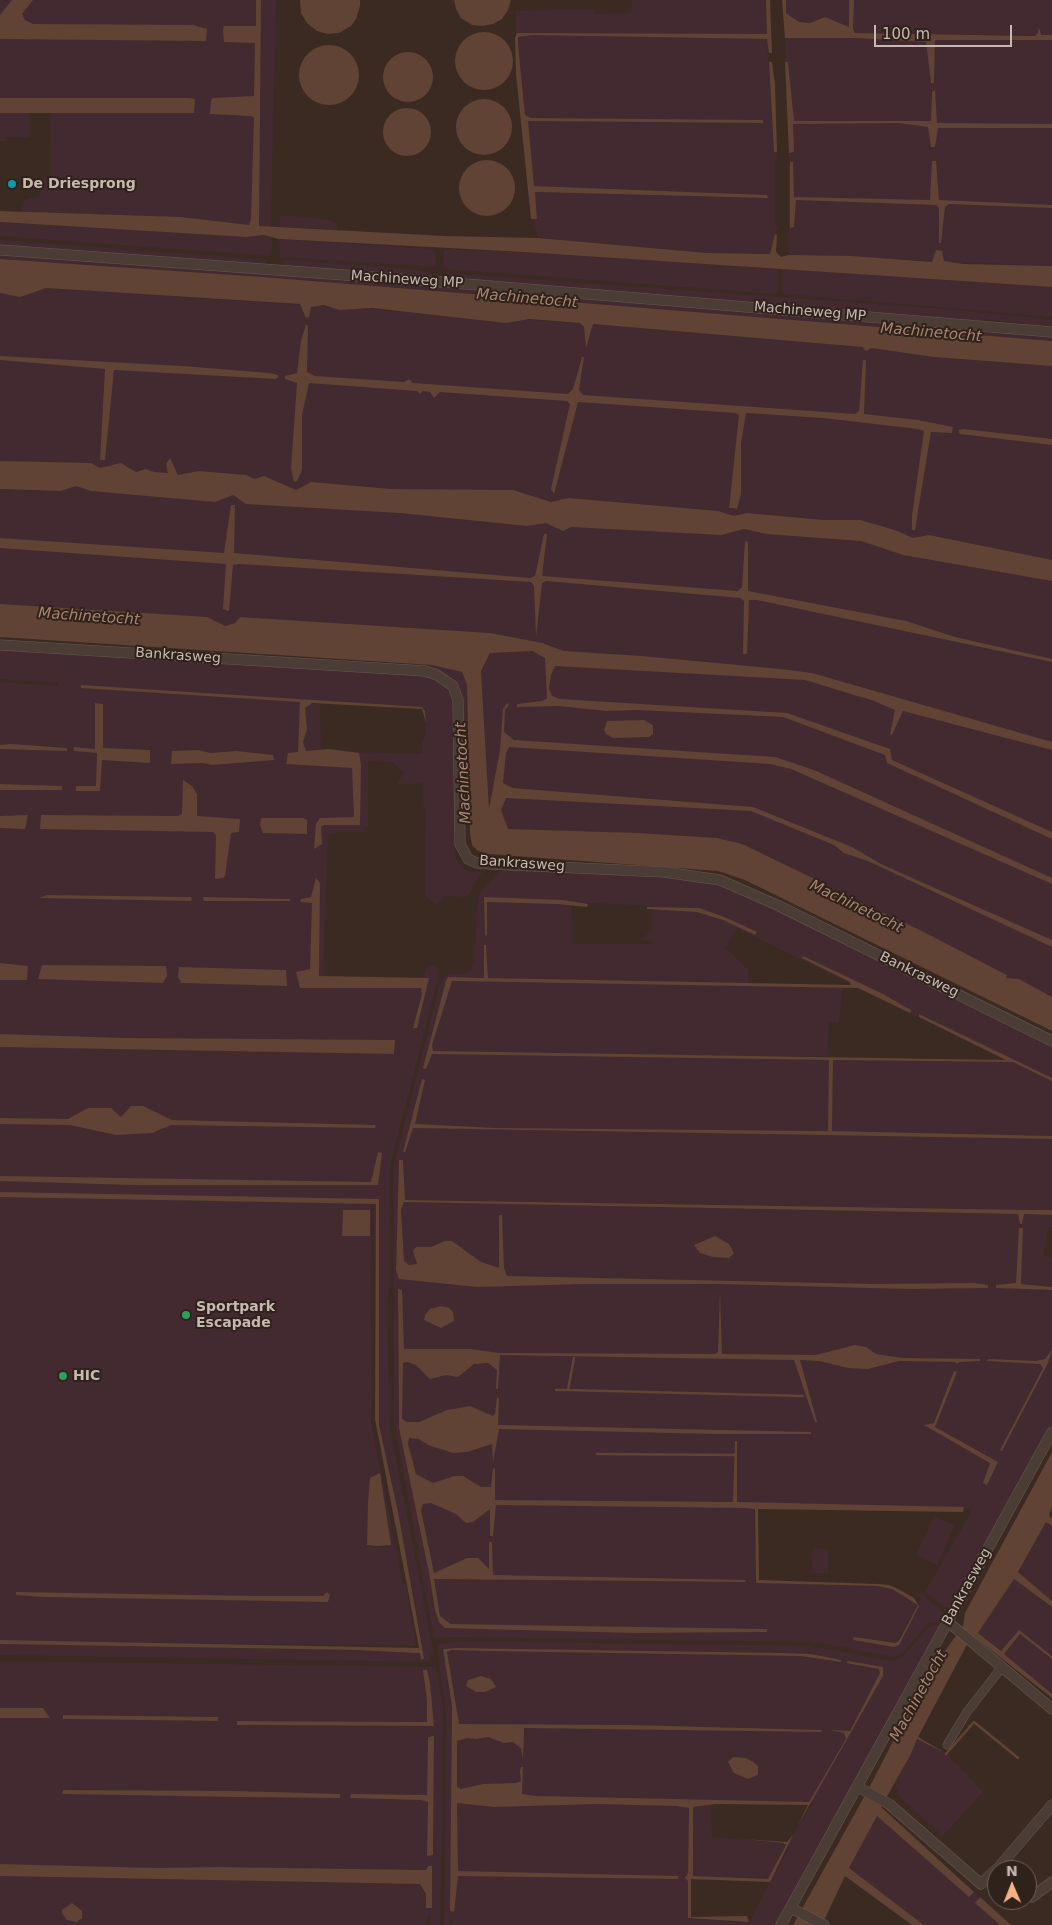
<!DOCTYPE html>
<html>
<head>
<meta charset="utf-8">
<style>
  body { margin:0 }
  #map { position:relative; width:1052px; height:1925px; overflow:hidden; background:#3b2a22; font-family:"DejaVu Sans",sans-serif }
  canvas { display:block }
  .north { position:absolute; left:987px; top:1860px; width:50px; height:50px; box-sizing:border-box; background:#2f221b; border:1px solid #6c5e57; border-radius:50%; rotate:359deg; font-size:14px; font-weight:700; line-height:20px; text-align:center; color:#c7b9b1 }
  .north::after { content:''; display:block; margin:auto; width:18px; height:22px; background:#f7b185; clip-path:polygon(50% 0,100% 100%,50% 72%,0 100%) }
  .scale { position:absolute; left:874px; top:25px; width:138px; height:22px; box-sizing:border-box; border:2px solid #c7b9b1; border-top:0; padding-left:6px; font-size:15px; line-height:18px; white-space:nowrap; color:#c7b9b1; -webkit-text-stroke:4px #2f221b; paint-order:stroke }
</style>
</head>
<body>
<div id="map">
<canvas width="1052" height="1925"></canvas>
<div class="north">N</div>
<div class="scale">100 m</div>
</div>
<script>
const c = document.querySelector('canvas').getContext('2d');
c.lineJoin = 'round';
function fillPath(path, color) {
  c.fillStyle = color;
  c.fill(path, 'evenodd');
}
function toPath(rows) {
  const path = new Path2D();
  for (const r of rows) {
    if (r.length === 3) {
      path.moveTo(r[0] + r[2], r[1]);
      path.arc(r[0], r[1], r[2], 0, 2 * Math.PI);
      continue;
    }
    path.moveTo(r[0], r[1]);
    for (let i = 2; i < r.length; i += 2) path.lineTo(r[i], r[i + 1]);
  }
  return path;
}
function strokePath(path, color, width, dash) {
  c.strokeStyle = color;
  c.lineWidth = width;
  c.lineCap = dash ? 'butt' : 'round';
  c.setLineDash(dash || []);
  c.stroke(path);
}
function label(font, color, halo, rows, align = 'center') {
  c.font = font + ' "DejaVu Sans",sans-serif';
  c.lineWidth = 4;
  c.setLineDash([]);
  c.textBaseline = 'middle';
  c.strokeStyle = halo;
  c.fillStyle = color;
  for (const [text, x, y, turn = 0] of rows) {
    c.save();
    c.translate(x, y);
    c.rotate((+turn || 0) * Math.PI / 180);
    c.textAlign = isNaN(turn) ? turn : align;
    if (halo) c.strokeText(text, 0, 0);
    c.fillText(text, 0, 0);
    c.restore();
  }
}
fillPath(toPath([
  [0,0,276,0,271,227,259,226,258,119,255,227,181,217,21,212,24,200,40,196,43,178,51,179,50,112,30,112,29,137,6,137,6,141,0,141],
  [632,0,767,0,767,34,571,35,767,39,774,152,777,152,778,160,775,161,775,225,778,226,770,254,707,253,538,238,533,219,537,219,535,192,768,198,767,195,534,186,527,121,763,123,763,120,531,118,525,116,518,44,518,37,527,35,516,35,516,11,594,9,595,14,631,13],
  [785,0,1052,0,1052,35,809,34,786,13],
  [785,38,854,38,926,42,931,83,934,83,935,40,1052,40,1052,266,789,255,789,175],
  [280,215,331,220,337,224,339,230,279,227],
  [0,222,246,237,264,235,272,238,272,250,271,256,0,236],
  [279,239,435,249,436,264,434,267,280,257],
  [0,240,268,260,265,267,0,247],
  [444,249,524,252,778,269,779,292,776,294,445,269,443,266],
  [0,255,521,292,1052,335,1052,341,263,277,0,259],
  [282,260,389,267,432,272,424,277,316,270,284,265],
  [783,269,1052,287,1052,317,784,294,781,290],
  [446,273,947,309,1052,320,1052,327,983,319,982,322,449,278],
  [46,288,593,324,862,347,867,350,871,348,934,357,1052,366,1052,997,1006,978,843,895,833,894,823,883,717,838,639,833,507,829,501,810,489,809,481,671,490,653,492,633,240,617,235,623,225,626,0,604,0,292],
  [0,648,414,673,434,677,451,690,456,705,457,808,455,851,456,859,466,870,471,872,483,871,467,897,445,896,437,906,425,896,426,811,423,802,423,783,396,785,404,772,392,762,368,761,368,827,363,827,367,832,341,832,328,835,323,976,319,976,320,895,317,975,319,977,423,978,426,968,436,964,438,979,390,1165,389,1293,387,1303,390,1428,433,1651,428,1662,0,1655,0,1644,32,1644,326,1650,419,1648,424,1658,414,1596,379,1425,373,1200,371,1202,372,1427,403,1584,406,1583,416,1646,0,1641,0,788,62,790,62,786,0,784,0,749,66,750,58,747,0,745,0,682,58,686,58,683,0,679],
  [291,699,425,709,426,735,422,741,422,754,321,751,320,704,309,704],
  [380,661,432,665,462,672,467,685,466,717,469,727,463,739,453,680,442,672],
  [502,869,652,875,706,881,742,892,1052,1045,1052,1136,832,1131,833,1057,1009,1062,737,928,726,948,748,970,749,984,843,986,839,1023,829,1022,827,1056,672,1056,830,1060,828,1131,708,1130,764,1134,1052,1139,1052,1210,405,1200,403,1160,397,1210,396,1270,401,1210,404,1202,1018,1214,1020,1224,1015,1288,1052,1290,1052,1351,1002,1451,1052,1355,1052,1424,949,1610,925,1592,970,1514,972,1505,970,1508,754,1503,756,1583,877,1586,892,1589,918,1605,896,1643,854,1637,853,1640,897,1646,922,1598,906,1587,923,1595,946,1615,943,1622,928,1623,903,1653,895,1657,814,1642,447,1637,437,1639,434,1637,394,1422,393,1170,439,987,443,978,449,974,463,974,470,971,474,965,478,898,480,891],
  [484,897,569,902,487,902,485,935],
  [572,902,653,906,653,928,641,940,653,941,653,944,571,944],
  [485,945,488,978,659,982,483,982,474,978,484,978],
  [398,1289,402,1290,402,1419,407,1422,408,1444,440,1616,451,1624,692,1629,445,1628,435,1610,430,1578,399,1428],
  [1023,1214,1052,1215,1052,1227,1048,1228,1043,1256,1052,1257,1052,1287,1021,1284],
  [934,1516,955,1525,937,1565,916,1555],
  [1046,1522,1052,1526,1052,1601,1018,1572],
  [813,1548,828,1549,828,1573,812,1573],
  [1014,1579,1052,1607,1052,1656,1019,1630,1001,1651,978,1633],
  [937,1625,941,1627,778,1925,453,1925,450,1918,450,1925,444,1925,447,1723,437,1647,439,1644,458,1641,809,1646,892,1661,901,1658,928,1628],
  [456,1648,792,1653,811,1654,840,1662,800,1656,483,1651,451,1650,447,1652,457,1741,457,1782,451,1911,452,1706,443,1649],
  [689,1800,693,1807,693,1876,688,1880],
  [711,1803,812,1803,812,1804,789,1841,788,1849,774,1875,786,1845,784,1843,712,1837],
  [690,1880,745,1881,770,1882,749,1922,688,1918],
  [1020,1634,1052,1659,1052,1694,1004,1654],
  [0,1661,436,1667,443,1708,440,1925,430,1925,430,1915,425,1925,0,1925,0,1876,420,1884,432,1908,432,1866,428,1866,426,1870,216,1867,157,1868,0,1864,0,1718,49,1718,43,1708,0,1708],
  [423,1678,434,1726,237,1725,237,1721,427,1722,427,1701],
  [63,1715,217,1717,218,1718,217,1721,64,1719],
  [433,1736,434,1737,433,1855,427,1795,428,1737],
  [63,1790,340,1794,340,1798,63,1794],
  [917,1738,947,1754,983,1792,943,1836,899,1796,895,1783,911,1754],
  [877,1815,968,1897,974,1892,980,1897,976,1903,1000,1925,924,1925,849,1868]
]), '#432930');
fillPath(toPath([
  [12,0,33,0,22,14,25,20,33,24,193,25,207,29,206,41,0,39,0,15],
  [256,0,261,0,259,226,445,236,538,238,707,253,770,254,775,234,777,235,776,252,781,257,789,255,852,256,932,262,936,250,942,251,944,261,963,264,1052,266,1052,287,524,252,279,239,264,235,246,237,0,222,0,211,181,217,249,225,251,219,254,118,251,116,210,114,211,100,213,98,254,96,255,43,224,42,223,30,224,26,256,26],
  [300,0,360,0,360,6,356,19,351,26,339,33,328,34,317,31,307,23,301,13],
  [454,0,511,0,508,10,502,19,493,24,482,26,472,25,461,18,456,9],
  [766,0,770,0,772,53,769,53,767,39,532,35,518,37,518,44,525,115,531,118,763,120,763,123,528,121,534,186,767,195,768,198,535,192,537,219,531,219,516,74,515,38,517,33,767,34],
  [782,0,786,0,786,13,799,22,810,23,825,17,849,27,849,0,854,0,853,29,855,33,1035,36,1038,33,1038,29,1040,30,1041,35,1052,35,1052,40,935,40,934,83,931,83,926,42,854,38,785,38],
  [484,61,29],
  [329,75,30],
  [408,77,25],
  [769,62,772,62,775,84,777,152,774,152],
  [785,62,788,62,794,121,931,121,932,92,935,90,937,123,1052,124,1052,128,938,128,935,147,931,147,928,127,899,123,793,124,794,152,789,153],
  [0,98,189,98,195,99,194,113,0,113],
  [484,127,28],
  [407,132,24],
  [487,188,28],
  [932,161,936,161,939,200,1052,205,1052,208,949,204,945,207,941,243,939,243,939,208,936,205,796,200,794,227,790,228,790,162,793,162,794,197,930,200],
  [0,259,263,277,1052,341,1052,366,934,357,871,348,866,351,862,347,593,324,586,348,584,327,580,323,529,319,506,323,372,308,339,310,324,305,311,307,309,317,306,318,300,304,46,288,20,297,0,293],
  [306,325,308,325,307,372,315,376,404,382,409,379,413,383,568,394,573,389,582,357,584,357,579,390,583,395,855,414,859,411,863,360,866,360,864,414,918,420,953,427,952,433,931,432,915,530,912,530,912,515,924,431,918,429,823,418,746,413,741,444,741,494,737,509,733,508,729,508,739,415,736,413,578,402,554,494,551,489,570,404,567,401,440,392,434,398,430,392,423,391,420,394,417,391,309,383,302,415,302,470,297,481,294,482,291,468,297,383,285,379,285,376,297,373,301,341],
  [0,356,182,366,270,373,278,375,278,377,276,379,114,370,105,460,100,460,105,369,0,360],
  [964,429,1052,439,1052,445,960,434,958,430],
  [170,458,178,475,199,471,246,475,254,479,264,476,296,490,311,482,391,489,513,490,551,502,568,498,718,511,734,516,747,513,823,520,860,520,895,530,913,538,929,535,1052,560,1052,581,903,555,861,541,767,534,744,529,721,535,571,527,563,531,546,523,527,526,400,513,246,504,233,495,215,502,91,491,76,486,61,491,0,489,0,461,91,463,100,468,121,463,136,472,146,469,154,472,168,473,166,464],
  [231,505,235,505,234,553,530,578,535,576,544,534,547,534,542,576,738,591,742,587,745,541,748,542,748,591,906,621,955,637,1052,659,1052,662,757,600,749,600,747,654,743,654,744,601,740,598,546,581,542,583,536,637,534,586,531,582,240,564,233,565,229,611,223,609,226,564,0,548,0,538,224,553],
  [0,604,207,617,225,626,235,623,240,617,490,633,542,643,564,651,641,656,781,669,812,673,1052,742,1052,750,903,711,892,735,890,734,895,710,874,701,805,680,555,666,551,675,549,688,552,696,560,699,787,713,890,749,892,760,1052,832,1052,839,887,763,885,755,783,717,637,710,607,711,558,706,517,707,517,704,542,701,547,698,545,658,532,651,490,653,481,671,489,809,500,750,503,709,507,703,509,705,505,710,504,732,514,740,775,757,814,770,1052,878,1052,884,791,769,770,764,509,747,506,753,503,783,512,788,753,807,852,847,883,865,1052,940,1052,947,868,861,844,853,834,845,751,811,506,798,501,810,508,829,639,833,717,838,742,844,823,883,833,894,843,895,916,928,1007,975,1006,978,1019,979,1052,997,1052,1031,745,880,718,871,488,854,478,851,472,845,470,833,467,685,462,672,432,665,0,637],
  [81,685,422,707,425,711,426,723,422,709,312,703,305,708,307,729,303,742,306,751,329,749,359,753,361,765,360,825,324,825,321,827,322,844,314,849,316,824,320,818,354,817,352,768,286,764,288,753,298,752,300,702,81,688],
  [95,703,103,704,103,748,150,750,150,763,102,760,100,791,76,791,76,786,96,786,97,753,74,751,74,747,95,749],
  [644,720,653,725,653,734,649,737,613,738,606,734,604,730,607,721],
  [11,744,67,748,67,751,0,749,0,745],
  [198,750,210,753,236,751,273,755,274,760,212,765,202,763,171,764,172,751],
  [183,780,192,786,197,794,197,816,240,819,239,832,231,833,225,876,223,878,215,879,216,835,213,832,40,829,41,815,178,816,182,814],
  [0,784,62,786,62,790,0,790],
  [28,815,25,829,0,828,0,816],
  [261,818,303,818,307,820,307,834,263,833,260,825],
  [316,878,320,883,319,976,429,978,417,1028,413,1028,422,994,421,988,300,988,296,972,310,969,312,903,300,902,301,899,311,897],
  [47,895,191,897,192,899,191,901,39,898],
  [203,897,290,899,290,901,204,901],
  [484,897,563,900,588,904,587,907,557,904,487,902,487,936,485,935],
  [647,907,699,908,727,918,757,932,755,935,723,920,697,912,647,909],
  [484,945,486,945,488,978,851,985,850,982,802,958,803,956,881,993,911,1010,910,1013,858,988,452,981,432,1045,433,1051,1006,1060,919,1017,919,1014,1052,1078,1052,1081,1013,1062,833,1060,832,1131,1052,1136,1052,1139,413,1128,405,1152,403,1152,422,1079,425,1080,415,1124,496,1128,828,1131,829,1060,432,1054,426,1069,423,1068,446,981,448,977,484,978],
  [0,963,28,966,27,980,0,980],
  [42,965,166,966,167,976,163,983,38,979],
  [179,967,286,970,287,986,181,983,178,976],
  [0,1034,123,1038,395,1040,394,1054,0,1047],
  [131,1106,143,1106,172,1120,376,1125,375,1128,171,1125,152,1133,116,1135,70,1125,0,1124,0,1118,68,1119,88,1108,111,1108,121,1117],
  [378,1152,382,1153,378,1185,133,1185,0,1181,0,1176,371,1182],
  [399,1160,403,1160,405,1200,1033,1210,1052,1210,1052,1215,1024,1214,1022,1224,1020,1224,1018,1214,404,1202,401,1210,404,1261,409,1265,417,1264,413,1251,416,1247,431,1247,445,1241,452,1241,481,1262,499,1268,499,1215,502,1215,504,1268,507,1276,874,1284,974,1283,988,1285,988,1288,907,1289,721,1284,585,1284,477,1287,399,1279,396,1270],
  [0,1192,379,1199,379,1425,398,1512,424,1658,421,1660,420,1653,416,1653,357,1650,0,1644,0,1640,419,1648,375,1419,376,1204,0,1197],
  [343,1210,370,1210,370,1236,342,1236],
  [1019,1228,1023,1228,1021,1284,1052,1287,1052,1290,996,1288,996,1285,1016,1283],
  [715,1236,729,1244,734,1253,729,1258,713,1257,700,1253,694,1245],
  [398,1289,402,1290,404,1349,470,1349,499,1353,715,1354,718,1352,720,1292,722,1354,816,1355,855,1345,866,1347,876,1354,902,1358,980,1359,980,1361,960,1362,957,1364,955,1362,899,1361,868,1369,848,1368,819,1361,800,1360,817,1422,815,1422,794,1360,500,1355,498,1389,496,1389,497,1370,488,1363,474,1364,458,1377,446,1375,430,1379,416,1365,407,1362,403,1363,402,1419,407,1422,419,1422,447,1410,470,1406,493,1416,495,1414,497,1397,499,1399,498,1425,811,1432,811,1434,716,1434,499,1429,493,1462,492,1444,467,1452,453,1453,428,1445,419,1439,409,1438,408,1444,416,1474,433,1483,454,1476,463,1476,481,1487,491,1487,493,1468,495,1469,495,1500,733,1502,735,1441,737,1441,737,1502,964,1507,963,1512,758,1509,759,1580,878,1584,889,1585,902,1591,914,1598,919,1606,899,1645,894,1647,853,1640,854,1637,896,1643,900,1639,918,1605,892,1589,877,1586,756,1583,755,1509,746,1508,496,1505,493,1536,490,1536,490,1509,473,1522,466,1523,456,1514,431,1503,423,1504,421,1510,434,1573,467,1558,478,1558,489,1569,489,1542,492,1542,493,1575,745,1580,746,1582,434,1579,440,1616,451,1624,767,1629,767,1632,632,1633,445,1628,439,1622,435,1610,430,1578,399,1428],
  [441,1306,449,1308,453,1312,454,1321,441,1328,424,1320,425,1315,430,1309],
  [1052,1350,1048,1363,1002,1451,1000,1450,1043,1368,1040,1364,987,1361,988,1359,1036,1361,1045,1359],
  [954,1371,957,1372,935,1427,998,1462,987,1485,983,1483,990,1463,924,1425,934,1423],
  [1052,1452,1052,1506,1049,1516,1052,1518,1052,1526,1046,1522,1018,1572,1052,1601,1052,1607,1014,1579,978,1633,1001,1651,1019,1630,1052,1656,1052,1659,1020,1634,1004,1654,1052,1694,1052,1698,972,1635,918,1737,947,1754,917,1739,911,1754,881,1807,974,1892,969,1897,877,1816,849,1868,924,1925,912,1925,845,1876,822,1925,793,1925,869,1788,926,1677,963,1626,965,1613],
  [380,1473,391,1545,377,1546,367,1545,368,1503,370,1478],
  [16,1592,256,1596,323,1596,327,1592,330,1595,328,1602,44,1597,16,1595],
  [456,1648,784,1653,811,1654,841,1660,841,1662,800,1656,483,1651,451,1650,447,1652,459,1724,629,1725,821,1730,822,1732,524,1728,523,1759,521,1748,513,1742,504,1743,488,1737,476,1739,467,1738,457,1741,457,1787,461,1789,483,1784,516,1783,521,1781,520,1771,521,1767,523,1767,522,1794,536,1796,809,1802,846,1739,844,1733,830,1730,850,1731,880,1673,879,1669,846,1663,848,1661,883,1667,883,1676,797,1827,808,1805,715,1804,693,1807,693,1876,768,1879,786,1845,784,1843,742,1839,787,1842,793,1835,770,1882,691,1879,691,1917,747,1916,749,1922,688,1918,688,1881,685,1878,688,1873,689,1808,676,1806,598,1804,494,1807,457,1803,458,1871,678,1876,678,1879,458,1876,454,1912,450,1911,452,1706,443,1649],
  [423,1670,427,1670,430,1683,434,1726,237,1725,237,1721,427,1722,427,1701],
  [481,1676,491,1679,496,1687,485,1692,476,1692,466,1686,468,1680],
  [0,1708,43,1708,50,1718,0,1718],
  [63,1715,218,1717,218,1721,63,1719],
  [434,1736,433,1855,427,1856,428,1802,421,1800,350,1798,351,1794,427,1795,428,1737],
  [733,1757,746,1758,753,1762,758,1766,758,1775,748,1779,734,1773,728,1762],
  [63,1790,235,1791,340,1794,340,1798,235,1797,62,1794],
  [0,1864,157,1868,216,1867,426,1870,428,1866,432,1866,432,1908,426,1908,426,1894,420,1884,0,1876],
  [980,1897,1011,1925,1000,1925,975,1903],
  [72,1903,82,1911,82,1918,77,1922,67,1920,62,1913,62,1910]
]), '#604334');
strokePath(toPath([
  [556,1390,568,1390,574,1358],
  [568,1390,803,1396],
  [597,1454,735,1455],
  [946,1754,974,1722,1018,1758]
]), '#604334', 2.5);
const pedestrian = toPath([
  [947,1745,967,1712,1002,1667]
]);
const minor = toPath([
  [0,250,441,282,1052,332],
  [0,645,425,671,437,675,453,686,458,700,460,844,468,859,477,863,490,864,664,872,720,880,777,905,1052,1041],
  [948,1622,1052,1709],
  [858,1787,889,1804,981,1884,999,1867,1052,1805],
  [1027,1892,1032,1897,1052,1882],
  [791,1908,824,1925],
  [781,1925,1052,1432]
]);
strokePath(pedestrian, '#665851', 9);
strokePath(minor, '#665851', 11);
strokePath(pedestrian, '#4b3d36', 8);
strokePath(minor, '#4b3d36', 10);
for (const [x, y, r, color] of [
  [12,184,5,"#0f9aa8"],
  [186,1315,5,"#2e9e5b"],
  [63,1376,5,"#2e9e5b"]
]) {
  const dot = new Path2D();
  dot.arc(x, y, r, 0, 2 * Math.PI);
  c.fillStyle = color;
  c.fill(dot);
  strokePath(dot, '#2f221b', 2);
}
label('bold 14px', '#c7b9b1', '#2f221b', [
  ["De Driesprong",22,184],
  ["Sportpark",196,1307],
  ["Escapade",196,1323],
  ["HIC",73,1376]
], 'left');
label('14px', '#c7b9b1', '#2f221b', [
  ["Machineweg MP",407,280,4],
  ["Machineweg MP",810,312,5],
  ["Bankrasweg",178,656,4],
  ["Bankrasweg",522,864,4],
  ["Bankrasweg",919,975,26],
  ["Bankrasweg",967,1587,-61]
]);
label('italic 15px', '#aa8471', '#2f221b', [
  ["Machinetocht",527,299,5],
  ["Machinetocht",931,333,5],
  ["Machinetocht",89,617,4],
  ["Machinetocht",464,773,-93],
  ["Machinetocht",856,907,26],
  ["Machinetocht",919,1696,-61]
]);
</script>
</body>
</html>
